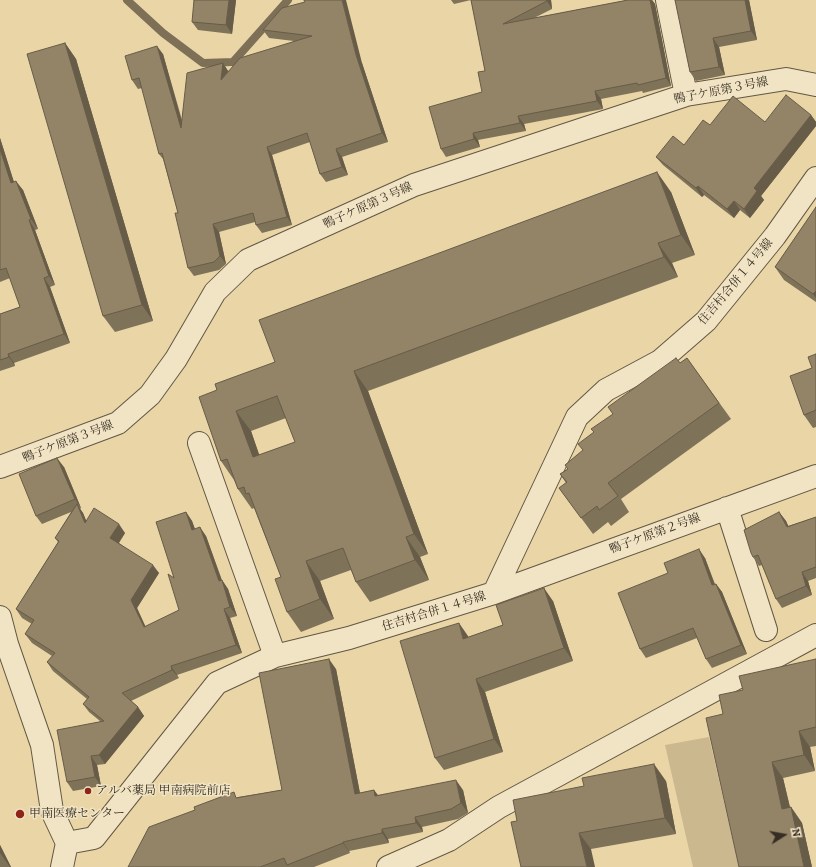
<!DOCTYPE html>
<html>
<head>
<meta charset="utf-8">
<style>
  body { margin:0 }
  #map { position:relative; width:816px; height:867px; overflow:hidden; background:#e9d5a5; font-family:Alegreya,serif }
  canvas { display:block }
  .north { position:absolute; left:764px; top:815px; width:40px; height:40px; -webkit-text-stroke:3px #f1e4c4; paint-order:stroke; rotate:79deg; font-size:11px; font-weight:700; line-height:16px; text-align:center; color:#362d23 }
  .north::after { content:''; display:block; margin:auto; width:14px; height:18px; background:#362d23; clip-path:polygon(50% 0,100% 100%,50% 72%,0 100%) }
</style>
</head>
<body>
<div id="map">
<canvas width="816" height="867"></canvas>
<div class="north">N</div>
</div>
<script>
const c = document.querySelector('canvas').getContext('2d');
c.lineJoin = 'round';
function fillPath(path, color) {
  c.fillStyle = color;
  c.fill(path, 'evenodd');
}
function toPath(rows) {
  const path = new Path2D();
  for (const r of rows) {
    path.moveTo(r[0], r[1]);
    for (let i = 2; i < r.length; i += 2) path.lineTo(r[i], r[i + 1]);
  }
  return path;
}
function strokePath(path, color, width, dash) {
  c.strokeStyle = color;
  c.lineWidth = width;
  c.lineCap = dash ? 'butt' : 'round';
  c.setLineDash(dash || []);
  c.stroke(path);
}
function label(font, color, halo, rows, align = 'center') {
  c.font = font + ' Alegreya,"Noto Serif JP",serif';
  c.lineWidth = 3;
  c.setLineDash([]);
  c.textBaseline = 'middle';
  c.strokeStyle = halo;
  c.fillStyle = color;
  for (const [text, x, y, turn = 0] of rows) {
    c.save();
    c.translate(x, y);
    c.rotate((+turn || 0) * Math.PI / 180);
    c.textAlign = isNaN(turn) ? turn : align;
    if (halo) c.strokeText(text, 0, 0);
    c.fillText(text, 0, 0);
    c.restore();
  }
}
fillPath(toPath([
  [709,737,739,867,693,867,665,745]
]), '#cbb88f');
strokePath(toPath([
  [127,0,163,33,203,63,233,62,288,0]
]), '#7d7057', 8);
const minor = toPath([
  [667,0,686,95],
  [199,443,275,656],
  [0,467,118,423,150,395,176,359,215,292,248,260,414,185,686,95,786,79,816,85],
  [727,508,766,630],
  [494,593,577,417,606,390,660,361,706,321,775,236,816,178],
  [0,617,7,644,42,745,52,811,67,843],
  [62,867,67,843,94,838,217,683,275,656,349,638,494,593,816,476],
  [388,867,449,840,499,807,816,635]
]);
strokePath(minor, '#635744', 24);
strokePath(minor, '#f1e4c4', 22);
fillPath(toPath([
  [236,0,232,34,198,30,192,22],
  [451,0,551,0,552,9,534,18,628,0,652,0,655,4,671,86,643,93,642,91,601,99,603,109,524,124,526,131,478,140,480,147,446,157,441,149,482,92,485,71,471,0,454,4],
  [675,0,749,0,757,40,719,47,725,75,696,81,690,72],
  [282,8,362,63,388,142,342,157,348,175,326,182,320,174,310,142,272,155,292,225,262,233,256,225,255,222,219,232,226,264,219,270,194,276,188,268,178,213,163,159,159,154,142,88,138,89,132,80,163,54,182,120,223,63,228,71,294,41,269,38,263,30],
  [65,43,76,59,153,321,115,332,103,316],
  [811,115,816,122,816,126,761,196,764,200,750,218,740,210,734,218,704,195,702,197,663,165,656,157,684,145,710,125,765,122],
  [0,138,14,182,23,190,38,229,35,230,55,285,50,287,70,343,14,363,15,366,0,371,0,314,20,307,10,278,0,282],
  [671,192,695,255,672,263,678,277,368,391,428,554,420,557,429,580,370,602,356,582,351,570,320,581,334,619,301,632,287,612,281,577,254,508,252,509,238,489,234,480,221,461,217,390,275,362],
  [286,418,295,442,259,455,251,431],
  [816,207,816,302,784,280,775,267],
  [816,354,816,427,813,428,804,415,812,368],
  [687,358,731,419,621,499,629,512,611,526,608,522,593,534,559,488,566,483,560,474,568,469,583,450,594,433,613,414],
  [64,467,81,508,80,509,83,513,86,521,125,533,119,543,159,573,137,608,145,627,179,610,174,578,186,512,192,521,195,529,206,536,222,580,228,589,237,616,230,618,242,653,177,675,179,678,131,701,138,707,144,716,105,764,97,765,101,786,73,791,67,782,100,721,89,712,83,704,87,699,53,671,47,662,52,656,32,643,25,634,32,624,22,618,16,609,58,542,55,538,71,512,42,524,36,516],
  [779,512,786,521,788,526,816,517,816,578,808,581,812,595,782,608,776,599,762,565,759,566,753,557],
  [705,558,715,584,716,584,722,592,747,654,712,668,706,659,697,638,646,658,640,649,668,573],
  [553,601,573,661,485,692,503,752,444,770,435,758,468,636,468,637,503,625],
  [816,659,816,746,810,747,815,771,783,778,790,807,791,807,802,823,812,867,723,714,743,690],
  [336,669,360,793,374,790,378,795,463,790,468,813,458,819,422,827,423,832,388,839,389,843,349,851,350,853,314,867,128,867,238,797,282,790],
  [666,781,676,834,591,849,517,821],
  [0,845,11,867,0,867]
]), '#7e7259');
fillPath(toPath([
  [229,0,236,0,232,34,226,25],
  [342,0,346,0,362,63,388,142,382,133,356,55],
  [547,0,551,0,552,9,547,1],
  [650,0,652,0,655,4,671,86,666,78],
  [745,0,749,0,757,40,751,31],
  [713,38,719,47,725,75,719,67],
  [65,43,76,59,153,321,142,305],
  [157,46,163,54,186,137,181,128],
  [223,63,228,71,221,80],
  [595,91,601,99,603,109,597,101],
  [811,115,816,122,816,126,761,196,764,200,750,218,744,209,754,188],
  [518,116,524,124,526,131,520,123],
  [473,133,478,140,480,147,474,139],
  [0,138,17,192,11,183,0,149],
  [267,147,272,155,292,225,287,217],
  [336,149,342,157,348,175,342,167],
  [657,172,671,192,695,255,681,235],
  [16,181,23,190,38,229,31,219],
  [698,186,704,195,702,197,696,188],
  [734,201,740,210,734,218,727,209],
  [29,220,35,230,55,285,49,276],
  [213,224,219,232,226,264,220,256],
  [658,243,672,263,678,277,664,257],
  [44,278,50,287,70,343,64,334],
  [816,291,816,298,813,294],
  [8,354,14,363,15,366,9,357],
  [354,371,368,391,428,554,414,534],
  [236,411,251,431,267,477,253,457],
  [57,458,64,467,81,508,75,499],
  [77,504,83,513,91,532,85,523],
  [186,512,192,521,198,538,192,530],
  [779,512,786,521,793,536,787,527],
  [119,524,125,533,116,547,110,538],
  [200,527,206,536,225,590,219,581],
  [406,537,420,557,429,580,415,560],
  [699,549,705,558,718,594,712,585],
  [306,561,320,581,334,619,320,599],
  [153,565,159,573,137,608,150,636,144,627,131,600],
  [802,572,808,581,812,595,806,586],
  [222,580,228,589,237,616,230,607],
  [716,584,722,592,747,654,741,645],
  [544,588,553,601,573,661,564,648],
  [224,609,230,618,242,653,236,645],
  [459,623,468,636,472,652,463,639],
  [329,659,336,669,362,804,355,794],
  [171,666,179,678,172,670],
  [476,679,485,692,503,752,494,739],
  [138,707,144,716,105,764,99,755],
  [799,731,810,747,815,771,804,755],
  [91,756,97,765,101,786,95,777],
  [772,762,783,778,794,825,782,809],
  [654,764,666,781,676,834,665,818],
  [456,780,463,790,468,813,461,803],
  [374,790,381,800,375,796],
  [791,807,802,823,812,867,804,867],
  [415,817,422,827,423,832,416,823],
  [382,829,388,839,389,843,382,833],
  [579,833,591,849,595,867,587,867],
  [343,842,349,851,350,853,343,843],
  [0,845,11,867,10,867,0,853]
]), '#675c48');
const building = toPath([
  [194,0,229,0,226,25,192,22,194,0],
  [304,0,342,0,356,55,382,133,336,149,342,167,320,174,307,133,267,147,287,217,256,225,253,213,213,224,220,256,214,262,188,268,175,213,178,213,162,153,159,154,139,78,132,80,125,56,157,46,181,128,187,73,223,63,221,80,240,58,312,36,263,30,282,8,305,2,304,0],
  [471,0,547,0,547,1,503,24,628,0,650,0,666,78,638,85,637,83,595,91,597,101,518,116,520,123,473,133,474,139,441,149,429,107,482,92,478,72,485,71,471,0],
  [675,0,745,0,751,31,713,38,719,67,690,72,675,0],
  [65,43,142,305,103,316,27,54,65,43],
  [786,95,811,115,754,188,757,191,744,209,734,201,727,209,698,186,696,188,656,157,673,136,684,145,703,120,710,125,733,96,765,122,786,95],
  [0,149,11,183,16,181,31,219,29,220,49,276,44,278,64,334,8,354,9,357,0,360,0,314,20,307,6,268,0,270,0,149],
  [657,172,681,235,658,243,664,257,354,371,414,534,406,537,415,560,356,582,343,548,306,561,320,599,287,612,275,579,281,577,249,493,246,494,244,487,238,489,227,459,221,461,199,397,217,390,215,384,275,362,259,320,657,172],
  [277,396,295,442,253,457,236,411,277,396],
  [816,207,816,291,813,294,775,267,816,207],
  [816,354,816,410,804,415,790,376,812,368,808,357,816,354],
  [676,358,680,363,687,358,719,403,608,483,618,496,599,510,597,506,581,518,559,488,567,482,560,474,568,469,565,465,583,450,578,444,594,432,591,429,613,414,608,407,676,358],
  [57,458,75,499,36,516,19,474,57,458],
  [77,504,85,523,94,508,119,524,110,538,153,565,131,600,144,627,179,610,168,574,174,578,156,522,186,512,192,530,200,527,219,581,222,580,230,607,224,609,236,645,171,666,172,670,122,693,138,707,99,755,91,756,95,777,67,782,57,730,104,721,83,704,89,697,47,662,55,653,25,634,34,620,16,609,59,541,55,538,77,504],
  [779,512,787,527,816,517,816,567,802,572,806,586,776,599,758,555,753,557,751,553,744,530,779,512],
  [699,549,712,585,716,584,741,645,706,659,693,628,640,649,618,593,668,573,664,563,699,549],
  [544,588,564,648,476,679,494,739,435,758,400,641,459,623,463,639,503,625,496,605,544,588],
  [329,659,355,794,374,790,375,796,456,780,461,803,451,809,415,817,416,823,382,829,382,833,343,842,343,843,287,865,284,858,260,867,128,867,149,827,195,810,194,807,234,792,236,798,282,790,259,673,329,659],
  [816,659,816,727,799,731,804,755,772,762,782,809,791,807,804,867,739,867,706,718,723,714,719,695,743,690,739,676,816,659],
  [654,764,665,818,579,833,587,867,521,867,511,822,517,821,513,800,584,786,582,778,654,764]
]);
fillPath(building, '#938467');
strokePath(building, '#675c48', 1);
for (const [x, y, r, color] of [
  [88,791,4,"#8f2418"],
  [20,814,5,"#8f2418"]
]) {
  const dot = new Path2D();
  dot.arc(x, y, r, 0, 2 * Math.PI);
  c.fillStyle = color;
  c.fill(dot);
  strokePath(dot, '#f1e4c4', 1.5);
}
label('12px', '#362d23', '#f1e4c4', [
  ["鴨子ケ原第３号線",721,91,-11],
  ["鴨子ケ原第３号線",368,206,-24],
  ["住吉村合併１４号線",736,282,-50],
  ["鴨子ケ原第３号線",68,442,-21],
  ["鴨子ケ原第２号線",655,534,-20],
  ["住吉村合併１４号線",434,612,-17]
]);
label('12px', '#362d23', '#f1e4c4', [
  ["アルバ薬局 甲南病院前店",96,791],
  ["甲南医療センター",29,814]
], 'left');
</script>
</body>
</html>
